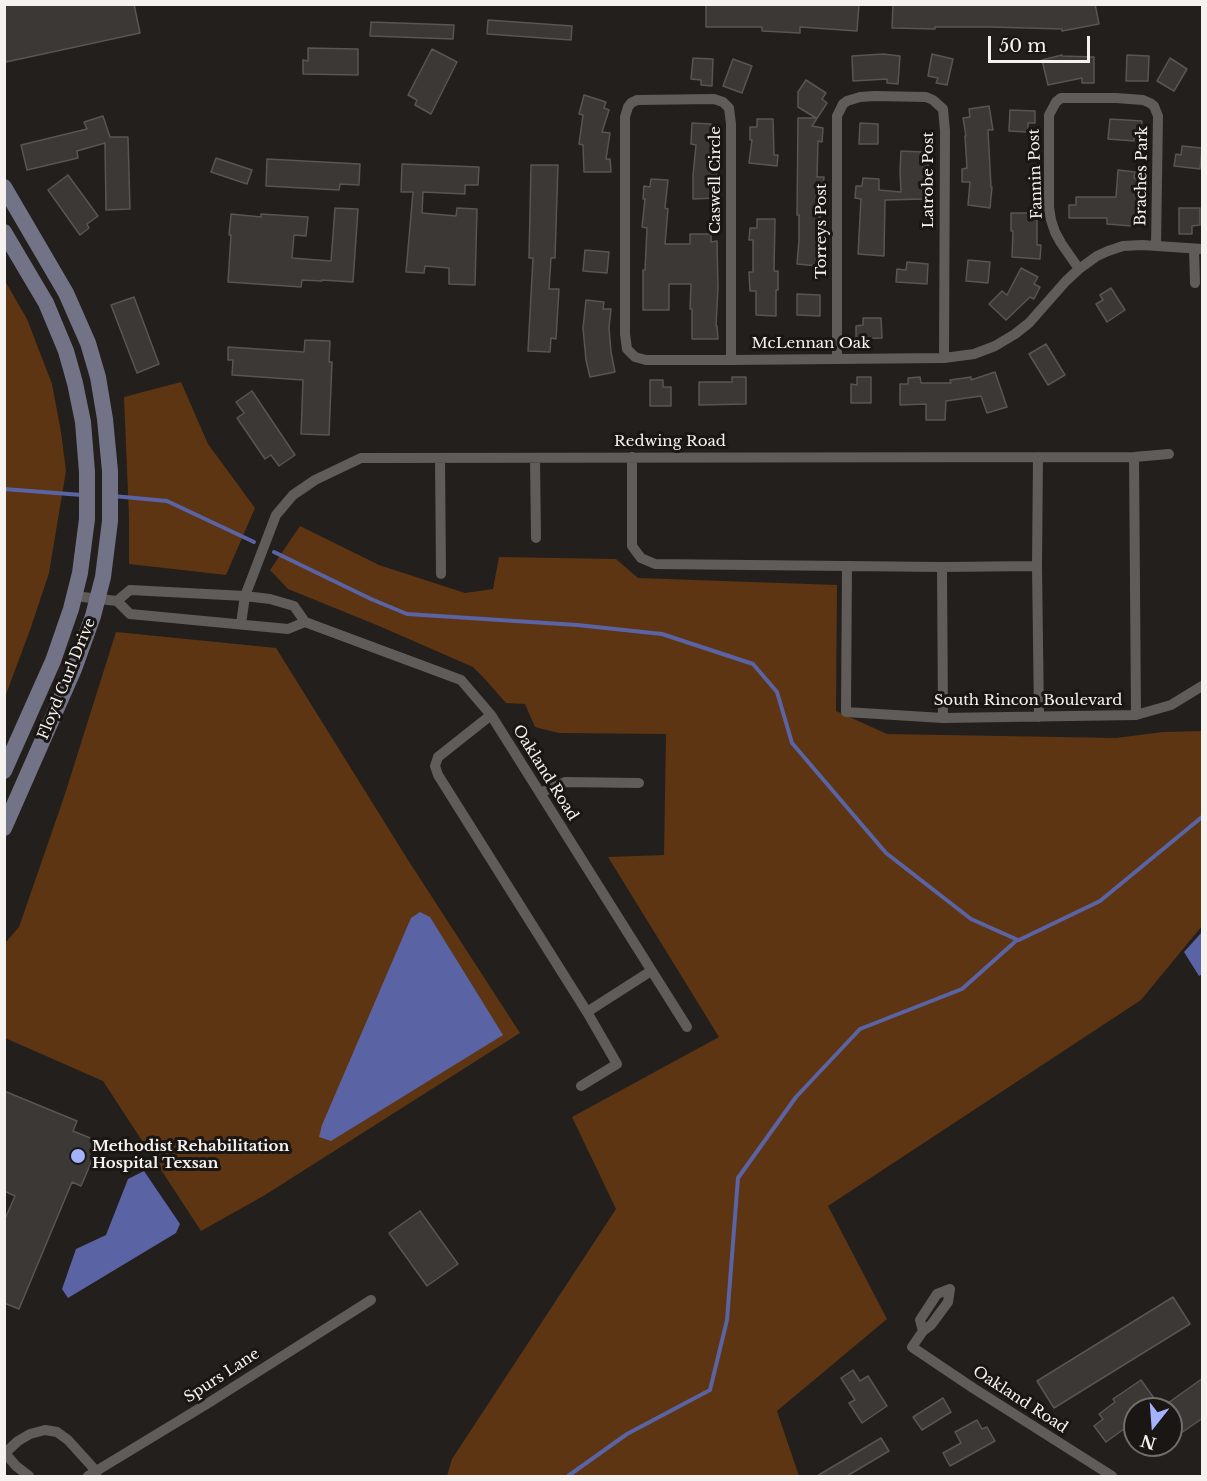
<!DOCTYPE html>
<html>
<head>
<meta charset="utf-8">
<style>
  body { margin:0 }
  #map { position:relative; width:1207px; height:1481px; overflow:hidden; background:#221f1d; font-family:"Libre Baskerville",serif }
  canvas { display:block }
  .frame { position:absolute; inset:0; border:6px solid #f5f2f0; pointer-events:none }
  .north { position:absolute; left:1123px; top:1397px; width:60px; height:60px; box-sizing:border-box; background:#191613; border:2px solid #716e6b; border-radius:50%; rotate:197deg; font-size:16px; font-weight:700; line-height:24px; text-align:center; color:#f5f2f0 }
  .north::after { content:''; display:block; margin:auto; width:21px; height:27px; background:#a4b1fc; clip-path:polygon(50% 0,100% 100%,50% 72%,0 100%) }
  .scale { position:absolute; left:988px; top:36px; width:102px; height:27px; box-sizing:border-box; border:3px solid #f5f2f0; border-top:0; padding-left:8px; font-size:18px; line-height:21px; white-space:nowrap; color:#f5f2f0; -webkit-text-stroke:4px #191613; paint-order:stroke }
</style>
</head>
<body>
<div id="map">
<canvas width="1207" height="1481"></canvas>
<div class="frame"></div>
<div class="north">N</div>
<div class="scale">50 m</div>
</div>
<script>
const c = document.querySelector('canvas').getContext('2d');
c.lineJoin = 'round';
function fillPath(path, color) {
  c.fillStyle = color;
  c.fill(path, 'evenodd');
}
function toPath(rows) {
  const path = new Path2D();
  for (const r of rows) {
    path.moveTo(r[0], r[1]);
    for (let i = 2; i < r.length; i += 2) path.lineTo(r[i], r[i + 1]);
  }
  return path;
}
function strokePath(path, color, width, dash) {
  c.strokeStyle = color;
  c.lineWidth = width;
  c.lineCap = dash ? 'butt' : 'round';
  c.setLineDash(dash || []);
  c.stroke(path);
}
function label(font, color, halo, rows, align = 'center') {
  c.font = font + ' "Libre Baskerville",serif';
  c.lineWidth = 6;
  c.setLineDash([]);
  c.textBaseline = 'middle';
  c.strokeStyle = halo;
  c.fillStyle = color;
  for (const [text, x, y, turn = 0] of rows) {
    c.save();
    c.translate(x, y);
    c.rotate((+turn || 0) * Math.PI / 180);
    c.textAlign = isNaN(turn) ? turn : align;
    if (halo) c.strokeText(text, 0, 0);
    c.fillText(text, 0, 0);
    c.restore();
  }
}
fillPath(toPath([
  [5,281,27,319,52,384,61,432,66,471,49,573,30,630,5,697],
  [181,382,208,444,255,508,226,575,129,564,129,517,124,397],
  [300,526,379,565,465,593,493,589,499,557,616,559,638,578,837,585,836,711,887,734,1116,738,1163,732,1202,731,1202,926,1141,1000,828,1206,887,1319,777,1411,799,1476,447,1476,452,1459,616,1209,572,1117,719,1037,608,857,664,855,666,734,559,733,535,727,525,704,506,703,483,677,473,667,379,626,288,589,270,570],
  [116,632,276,648,408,860,520,1033,265,1195,201,1231,103,1081,5,1038,5,943,19,927,64,797]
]), '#5d3512');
fillPath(toPath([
  [420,912,430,917,503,1035,331,1141,319,1137,322,1125,411,918],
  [1202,932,1202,974,1199,976,1184,952],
  [144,1171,180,1224,176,1233,68,1298,62,1289,76,1249,106,1235,128,1179]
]), '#5a63a3');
strokePath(toPath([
  [4,489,82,495],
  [113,496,167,501,254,542],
  [274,552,371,599,407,614,577,625,662,634,753,664,777,692,792,743,886,853,971,919,1018,940],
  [568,1476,627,1434,710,1390,727,1320,738,1178,796,1097,860,1029,962,989,1017,940,1019,940,1100,901,1202,817]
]), '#5a63a3', 4);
const building = toPath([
  [4,4,134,4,140,33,6,62,4,55,4,4],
  [706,4,859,4,857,31,800,27,800,33,762,31,762,27,706,27,706,4],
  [893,4,1095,4,1099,24,1062,31,1062,29,990,27,935,27,935,29,892,28,893,4],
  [488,20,572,26,571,40,487,34,488,20],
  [371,22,454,25,453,39,370,36,371,22],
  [308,48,358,49,358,75,303,74,303,60,308,61,308,48],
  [432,49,457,62,431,114,415,105,417,100,408,95,432,49],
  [883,54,900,56,898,84,887,83,887,79,853,81,852,56,883,54],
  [932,54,953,59,947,85,936,83,938,78,928,76,932,54],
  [1062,55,1062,56,1094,57,1094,83,1082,83,1082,78,1048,85,1042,60,1062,55],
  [1127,55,1149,56,1148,81,1126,81,1127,55],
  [693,58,713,59,712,86,701,85,701,80,691,79,693,58],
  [1170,58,1187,69,1174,91,1157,81,1170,58],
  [733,59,752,66,742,93,723,86,733,59],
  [806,80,826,93,822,99,827,103,812,126,823,128,822,142,818,141,817,177,824,177,823,190,820,190,820,228,824,228,823,240,820,240,818,266,797,264,799,240,799,215,797,215,798,118,816,118,798,107,798,92,806,80],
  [584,95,606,102,604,108,609,110,602,132,610,133,606,159,610,159,611,172,584,172,583,145,579,144,583,115,579,114,584,95],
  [989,106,993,130,988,130,991,187,992,187,990,208,968,205,970,182,962,182,962,169,967,168,965,136,966,136,963,118,970,117,969,109,989,106],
  [1010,110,1035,111,1035,123,1028,123,1028,132,1009,131,1010,110],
  [103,116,110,137,128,137,130,209,106,210,105,143,77,151,78,158,27,170,21,145,87,129,84,122,103,116],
  [757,119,773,119,774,155,778,155,777,166,749,163,752,140,750,140,750,127,757,127,757,119],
  [1110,119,1142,121,1141,132,1134,132,1134,141,1108,139,1110,119],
  [692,123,711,124,710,155,713,155,712,163,718,164,716,178,717,198,693,199,693,175,696,145,691,144,692,123],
  [860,123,878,124,878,144,859,144,860,123],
  [1182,146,1202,148,1200,169,1174,166,1176,154,1181,155,1182,146],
  [901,151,923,152,923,159,928,159,928,173,925,172,926,199,885,200,884,256,858,254,861,199,855,198,856,186,862,186,863,178,879,179,879,190,901,192,900,171,901,151],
  [216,158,252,170,247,184,211,172,216,158],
  [267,159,360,164,359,185,340,184,339,190,266,186,267,159],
  [402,164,479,167,478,185,465,185,465,194,423,192,422,213,456,216,457,208,477,209,475,285,449,284,449,268,425,266,424,273,406,272,413,192,401,192,402,164],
  [531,165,558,165,555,258,551,258,549,289,559,289,556,339,551,338,550,352,528,351,533,258,529,258,531,165],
  [1118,170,1135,172,1134,178,1143,179,1142,193,1140,193,1138,218,1132,218,1132,226,1107,224,1107,218,1069,218,1069,205,1076,205,1076,197,1116,197,1118,170],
  [68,175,98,216,87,224,89,228,80,235,48,190,68,175],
  [651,179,668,180,665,208,668,209,665,244,690,244,690,234,711,234,711,242,717,241,718,288,716,326,717,326,718,339,692,339,692,309,690,309,691,284,669,284,669,310,643,310,643,270,645,270,647,228,642,227,645,199,643,199,644,186,650,187,651,179],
  [335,208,358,209,353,282,322,280,322,281,302,280,301,287,228,282,231,235,229,235,231,214,261,217,261,214,308,217,306,236,294,235,292,258,331,261,335,208],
  [1179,208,1200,208,1200,225,1192,226,1192,234,1179,234,1179,208],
  [1011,213,1037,213,1037,245,1041,245,1040,259,1012,257,1013,231,1011,231,1011,213],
  [757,219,775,219,774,271,778,271,778,290,776,290,776,316,756,315,756,291,750,291,749,272,753,272,753,240,749,240,750,228,757,228,757,219],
  [585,250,609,252,607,273,583,271,585,250],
  [968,260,990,262,988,283,966,281,968,260],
  [907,262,928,264,927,284,896,282,897,269,906,270,907,262],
  [1021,268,1038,277,1034,284,1040,287,1034,299,1030,297,1006,320,989,304,1002,291,1007,295,1021,268],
  [1111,288,1125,310,1107,322,1096,304,1103,300,1100,295,1111,288],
  [797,294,820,295,820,316,797,315,797,294],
  [134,297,159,364,137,373,111,305,134,297],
  [586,300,604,302,603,309,611,309,609,328,611,352,615,372,590,377,586,360,583,328,586,300],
  [863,318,881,318,882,338,856,339,856,326,863,325,863,318],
  [305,340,330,341,329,362,332,362,329,435,301,434,303,380,232,375,233,360,228,360,228,347,304,352,305,340],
  [1046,344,1065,375,1048,385,1029,354,1046,344],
  [995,372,1007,407,987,413,981,396,946,401,945,420,926,420,926,404,900,405,900,384,908,384,908,378,920,377,921,383,951,383,950,380,971,377,971,380,995,372],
  [732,377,746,377,746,404,699,405,699,382,732,382,732,377],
  [857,377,871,377,871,403,851,403,851,384,857,385,857,377],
  [650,380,663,380,663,387,671,387,671,406,650,406,650,380],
  [252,391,295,455,279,466,271,455,265,459,237,418,244,413,236,402,252,391],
  [4,1091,77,1121,73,1131,100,1142,81,1186,72,1182,19,1309,4,1303,4,1221,15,1196,4,1191,4,1091],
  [420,1211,458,1264,427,1286,389,1233,420,1211],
  [1173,1297,1190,1324,1054,1408,1037,1381,1173,1297],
  [853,1370,860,1381,868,1376,887,1406,862,1423,849,1403,855,1400,841,1378,853,1370],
  [1203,1378,1203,1418,1171,1440,1171,1409,1135,1409,1135,1421,1106,1442,1094,1426,1103,1419,1099,1414,1115,1402,1113,1399,1141,1380,1161,1408,1203,1378],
  [943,1398,951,1412,922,1430,913,1417,943,1398],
  [977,1420,982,1429,987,1427,995,1441,950,1466,943,1453,961,1443,955,1432,977,1420],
  [881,1438,889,1451,847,1476,817,1476,881,1438]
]);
fillPath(building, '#3c3836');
strokePath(building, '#595552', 1.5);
strokePath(toPath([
  [1194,249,1195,283],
  [1079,269,1061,243,1055,232,1051,220,1049,207,1049,115,1056,102,1061,98,1116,98,1143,100,1150,103,1154,106,1158,116,1156,246],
  [837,359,837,116,843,104,847,101,860,97,875,96,926,97,933,100,943,109,945,131,944,358],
  [731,360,731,124,729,108,723,102,714,99,637,100,631,103,628,107,625,117,625,334,627,349,635,357,646,360,731,360,944,358,974,354,995,346,1015,334,1029,323,1066,281,1079,269,1097,256,1108,251,1123,246,1142,245,1202,249],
  [632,457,632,546,641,558,655,564,942,567,1037,566],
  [1038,457,1037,566,1039,717],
  [1134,457,1136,715],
  [440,458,441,574],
  [535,458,536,538],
  [847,566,846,712,943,718,1136,715,1171,705,1202,686],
  [942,567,943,718],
  [74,596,117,601],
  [117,601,130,590,245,596,270,599,294,606,305,622,461,680,491,715,687,1027],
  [117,601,130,614,288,629,305,622],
  [241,624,245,596,276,515,293,495,315,480,361,458,1134,457,1169,454],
  [491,715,438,757,435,766,438,775,587,1012,651,971],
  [540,793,565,782,639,783],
  [581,1086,617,1064,587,1012],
  [950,1289,948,1302,931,1325,923,1331,912,1347,973,1388,1112,1476],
  [923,1331,920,1320,937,1294,950,1289],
  [4,1452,16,1466,29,1476],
  [5,1453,18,1441,30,1434,45,1430,57,1432,68,1440,97,1472],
  [88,1476,210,1402,371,1300]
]), '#605c59', 10);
strokePath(toPath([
  [4,187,66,293,88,343,98,377,105,419,110,471,110,521,103,577,93,616,74,669,4,828],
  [4,232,46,303,66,351,75,383,83,422,87,472,87,519,80,573,71,609,53,661,4,771]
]), '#727387', 16);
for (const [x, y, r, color] of [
  [78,1156,8,"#a4b1fc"]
]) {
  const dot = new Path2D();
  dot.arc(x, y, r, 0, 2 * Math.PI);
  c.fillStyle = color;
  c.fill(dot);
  strokePath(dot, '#191613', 2);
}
label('15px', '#f5f2f0', '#191613', [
  ["Fannin Post",1036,174,-92],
  ["Braches Park",1142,176,-89],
  ["Caswell Circle",716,180,-90],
  ["Latrobe Post",929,180,-90],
  ["Torreys Post",822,231,-90],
  ["McLennan Oak",811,344],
  ["Redwing Road",670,442],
  ["Floyd Curl Drive",67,679,-68],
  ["South Rincon Boulevard",1028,701],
  ["Oakland Road",545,773,58],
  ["Spurs Lane",222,1376,-33],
  ["Oakland Road",1020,1400,33]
]);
label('bold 15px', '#f5f2f0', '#191613', [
  ["Methodist Rehabilitation",92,1147],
  ["Hospital Texsan",92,1164]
], 'left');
</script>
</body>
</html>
